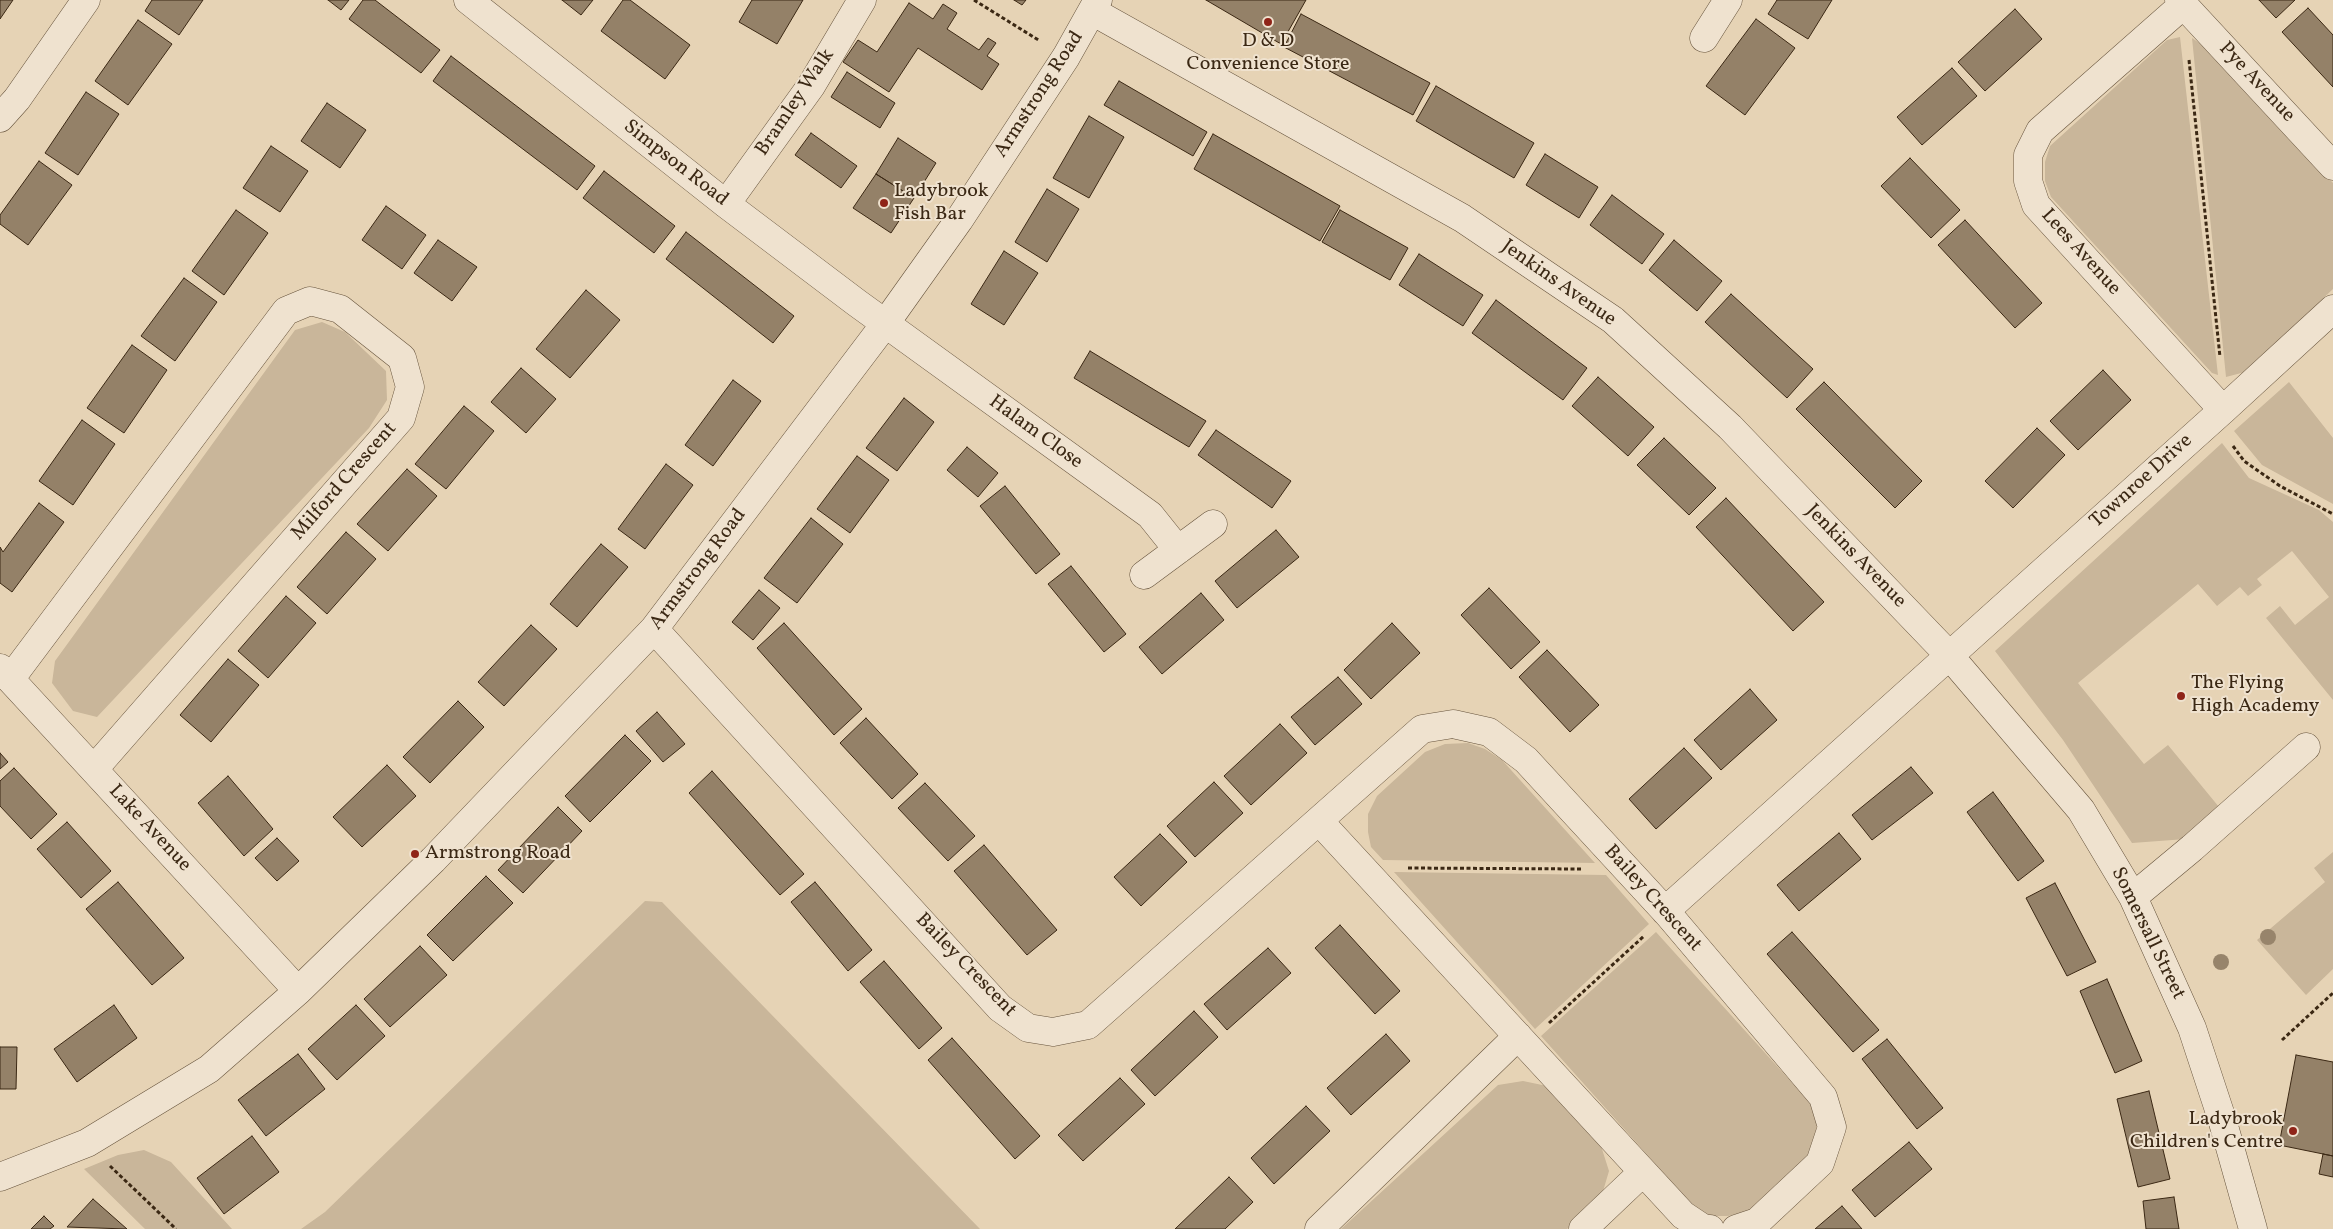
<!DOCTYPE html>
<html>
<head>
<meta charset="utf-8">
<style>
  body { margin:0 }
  canvas { display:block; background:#e6d3b5 }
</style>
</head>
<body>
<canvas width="2333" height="1229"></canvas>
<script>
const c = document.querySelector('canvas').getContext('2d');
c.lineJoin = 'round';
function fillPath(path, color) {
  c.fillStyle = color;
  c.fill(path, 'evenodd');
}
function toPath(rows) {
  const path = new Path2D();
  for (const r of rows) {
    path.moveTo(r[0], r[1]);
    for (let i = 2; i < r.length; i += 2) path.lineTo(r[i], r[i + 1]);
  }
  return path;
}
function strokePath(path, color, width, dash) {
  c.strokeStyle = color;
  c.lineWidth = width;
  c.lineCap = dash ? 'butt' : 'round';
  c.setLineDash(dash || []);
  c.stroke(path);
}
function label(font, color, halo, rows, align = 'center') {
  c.font = font + ' Vollkorn,serif';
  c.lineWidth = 4;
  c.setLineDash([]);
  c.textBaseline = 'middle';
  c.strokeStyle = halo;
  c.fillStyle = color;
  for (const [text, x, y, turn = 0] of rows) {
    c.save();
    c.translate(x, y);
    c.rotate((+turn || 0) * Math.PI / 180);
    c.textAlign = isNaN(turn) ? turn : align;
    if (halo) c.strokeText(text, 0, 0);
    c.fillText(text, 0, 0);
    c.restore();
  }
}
fillPath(toPath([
  [2180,37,2218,375,2212,373,2051,197,2045,181,2045,162,2050,146,2167,40],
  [2192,38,2204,46,2333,183,2333,289,2245,372,2226,377],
  [322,322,345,332,386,371,387,400,369,428,97,717,73,711,52,683,55,661,295,330],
  [2289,382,2333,438,2333,504,2262,465,2234,431],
  [2222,443,2249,478,2319,510,2333,522,2333,700,2266,618,2280,606,2295,625,2329,597,2292,551,2257,579,2262,585,2248,596,2240,587,2217,606,2198,584,2078,683,2144,764,2168,745,2219,807,2186,839,2132,843,2063,740,1995,651],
  [1468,743,1485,749,1502,760,1595,863,1383,860,1371,847,1368,832,1368,814,1377,796,1425,752,1445,744],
  [2333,852,2333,969,2306,995,2257,940,2325,882,2314,868],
  [1394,872,1606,875,1649,924,1535,1029],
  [645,901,662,902,980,1229,301,1229,325,1212],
  [1656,932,1813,1106,1817,1121,1815,1140,1808,1156,1748,1211,1728,1216,1709,1216,1694,1207,1541,1036],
  [1523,1081,1547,1086,1601,1146,1609,1171,1601,1198,1567,1229,1341,1229,1498,1085],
  [144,1150,171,1162,232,1229,145,1229,84,1169,118,1155]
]), '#c9b69a');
const building = toPath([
  [0,0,13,0,0,19,0,0],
  [152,0,203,0,179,35,145,11,152,0],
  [328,0,349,0,341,10,328,0],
  [363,0,375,0,440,50,421,73,349,19,363,0],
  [562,0,593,0,581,15,562,0],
  [623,0,630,0,690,45,665,79,601,31,623,0],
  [752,0,803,0,777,44,739,22,752,0],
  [1014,0,1026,0,1022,5,1014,0],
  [1206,0,1306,0,1281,44,1206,0],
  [1777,0,1832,0,1808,39,1768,14,1777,0],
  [2259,0,2295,0,2276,18,2259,0],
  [909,3,933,19,943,4,957,13,947,29,979,50,988,38,996,43,987,56,999,64,982,90,918,48,889,92,843,62,858,40,877,52,909,3],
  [2308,8,2333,35,2333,87,2282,32,2308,8],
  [2015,9,2042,39,1985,91,1958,62,2015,9],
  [1301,14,1430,83,1413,115,1284,47,1301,14],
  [1756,19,1795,48,1745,115,1706,86,1756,19],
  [138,20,172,44,128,105,95,81,138,20],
  [451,56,595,166,577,190,433,81,451,56],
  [1952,68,1977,96,1922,145,1897,117,1952,68],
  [847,72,895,103,880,128,831,97,847,72],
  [1119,81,1207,132,1193,156,1104,105,1119,81],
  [1436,86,1534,143,1514,178,1416,121,1436,86],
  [86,92,119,114,78,175,45,153,86,92],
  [327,103,366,130,340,168,301,141,327,103],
  [1089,116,1124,137,1089,198,1053,178,1089,116],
  [811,133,857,166,841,188,795,155,811,133],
  [1213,134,1340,206,1320,241,1194,169,1213,134],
  [898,138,936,163,914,198,876,174,898,138],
  [271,146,308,171,280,212,243,188,271,146],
  [1545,154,1598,187,1579,218,1526,185,1545,154],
  [1910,158,1960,210,1931,238,1881,186,1910,158],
  [39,161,72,185,28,245,0,224,0,215,39,161],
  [604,171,675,226,654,253,583,198,604,171],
  [876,174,914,198,891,233,853,208,876,174],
  [1047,189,1079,209,1047,262,1015,242,1047,189],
  [1612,195,1664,234,1642,264,1590,225,1612,195],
  [386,206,426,235,402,269,362,240,386,206],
  [236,210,268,233,224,295,192,271,236,210],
  [1340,210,1408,248,1390,280,1322,242,1340,210],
  [1965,220,2042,303,2015,328,1938,245,1965,220],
  [686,232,794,316,773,343,666,259,686,232],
  [438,240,477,267,452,301,414,273,438,240],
  [1674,240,1722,281,1697,311,1649,270,1674,240],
  [1004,251,1038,273,1004,325,971,304,1004,251],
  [1419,254,1483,295,1463,326,1399,285,1419,254],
  [184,278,217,302,175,361,141,336,184,278],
  [586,290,620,320,570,378,536,349,586,290],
  [1731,294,1813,369,1787,398,1705,322,1731,294],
  [1496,300,1587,368,1563,400,1472,333,1496,300],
  [132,345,167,370,124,433,87,408,132,345],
  [1090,351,1206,421,1189,447,1074,378,1090,351],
  [521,368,556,399,526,433,491,402,521,368],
  [2103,370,2131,400,2078,450,2050,421,2103,370],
  [1598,377,1654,427,1628,456,1572,406,1598,377],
  [733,380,761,401,713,466,685,445,733,380],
  [1824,382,1922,481,1895,508,1796,409,1824,382],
  [904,398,934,422,897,471,866,448,904,398],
  [464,406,494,431,446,489,415,464,464,406],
  [82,420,115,444,73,505,39,481,82,420],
  [2037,428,2065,455,2013,508,1985,481,2037,428],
  [1216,430,1291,481,1272,508,1198,455,1216,430],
  [1664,438,1716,488,1689,515,1637,465,1664,438],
  [967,447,998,473,978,497,947,470,967,447],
  [857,456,889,480,850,533,817,509,857,456],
  [666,464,693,485,645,549,618,529,666,464],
  [407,469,437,496,388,551,357,524,407,469],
  [1005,486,1060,554,1036,574,980,506,1005,486],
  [1726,498,1824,602,1793,631,1696,527,1726,498],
  [39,503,64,522,12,592,0,583,0,547,3,552,39,503],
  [811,518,843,544,797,603,764,578,811,518],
  [1276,530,1299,557,1237,608,1215,581,1276,530],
  [346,532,376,559,327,614,297,587,346,532],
  [601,544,628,567,577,627,550,604,601,544],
  [1071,566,1126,634,1104,652,1048,584,1071,566],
  [1489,588,1540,642,1511,669,1461,615,1489,588],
  [759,590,780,608,753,640,732,622,759,590],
  [1201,593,1224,620,1162,674,1139,647,1201,593],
  [286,596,316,623,268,678,238,651,286,596],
  [784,623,862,709,834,735,757,648,784,623],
  [1392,623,1420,653,1371,699,1344,670,1392,623],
  [531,625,557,649,504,706,478,682,531,625],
  [1547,650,1599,705,1570,732,1519,677,1547,650],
  [228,659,259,685,211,742,180,715,228,659],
  [1338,677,1362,704,1315,745,1291,717,1338,677],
  [1750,689,1777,720,1721,770,1694,740,1750,689],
  [458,701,484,727,430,783,403,757,458,701],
  [657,712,685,744,663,762,636,731,657,712],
  [866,718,918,774,892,799,840,743,866,718],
  [1280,724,1307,753,1251,805,1224,776,1280,724],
  [625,735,651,761,590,822,565,796,625,735],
  [1684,748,1712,778,1656,829,1629,799,1684,748],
  [0,753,8,762,0,769,0,753],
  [387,765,416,796,362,847,333,817,387,765],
  [1911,767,1933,793,1872,840,1852,815,1911,767],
  [14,768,57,814,31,839,0,806,0,781,14,768],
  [712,771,804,874,780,895,689,793,712,771],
  [228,776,273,829,244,856,198,803,228,776],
  [1214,782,1243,813,1195,857,1167,826,1214,782],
  [925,783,975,836,948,861,898,808,925,783],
  [1993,792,2044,861,2018,881,1967,812,1993,792],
  [558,807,582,831,523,893,498,870,558,807],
  [67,822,111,871,81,898,37,849,67,822],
  [1839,833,1861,859,1799,911,1777,885,1839,833],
  [1160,834,1187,862,1141,906,1114,877,1160,834],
  [277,838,299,861,277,881,255,858,277,838],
  [984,845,1057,930,1027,955,954,871,984,845],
  [486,876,513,903,453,961,427,935,486,876],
  [118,882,184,958,152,985,86,909,118,882],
  [815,882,872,950,848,971,791,902,815,882],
  [2055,883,2096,962,2067,976,2026,898,2055,883],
  [1340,925,1400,991,1375,1014,1315,948,1340,925],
  [1792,932,1879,1030,1853,1052,1767,954,1792,932],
  [420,946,447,975,390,1027,364,999,420,946],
  [1268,948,1291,973,1227,1030,1204,1004,1268,948],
  [884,961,942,1028,919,1049,860,982,884,961],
  [2107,979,2142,1061,2115,1073,2080,991,2107,979],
  [114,1005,137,1038,77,1082,54,1049,114,1005],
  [356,1005,385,1036,337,1080,308,1049,356,1005],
  [1194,1011,1218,1037,1155,1096,1131,1070,1194,1011],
  [1386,1034,1410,1061,1351,1115,1327,1088,1386,1034],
  [952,1038,1040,1136,1015,1159,928,1060,952,1038],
  [1887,1039,1943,1108,1917,1129,1862,1059,1887,1039],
  [0,1047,17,1047,16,1089,0,1089,0,1047],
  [298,1054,325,1089,266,1136,238,1100,298,1054],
  [2296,1055,2333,1062,2333,1156,2279,1145,2296,1055],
  [1120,1078,1145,1104,1083,1161,1058,1135,1120,1078],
  [2149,1091,2170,1179,2138,1187,2117,1099,2149,1091],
  [1306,1106,1330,1131,1274,1184,1251,1158,1306,1106],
  [252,1136,279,1172,224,1214,197,1178,252,1136],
  [1909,1142,1932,1169,1875,1217,1852,1190,1909,1142],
  [2323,1154,2333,1156,2333,1177,2319,1174,2323,1154],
  [1229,1177,1253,1202,1225,1229,1175,1229,1229,1177],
  [2174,1197,2179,1229,2146,1229,2143,1201,2174,1197],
  [93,1199,127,1229,67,1227,93,1199],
  [1842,1206,1862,1229,1815,1229,1842,1206],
  [44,1216,54,1226,50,1229,31,1229,44,1216]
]);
fillPath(building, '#948168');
strokePath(building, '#3b2814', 1);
const minor = toPath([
  [468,0,726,204,857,303,1150,515,1178,550],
  [2179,0,2333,166],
  [2183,5,2040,131,2028,155,2028,181,2036,205,2223,410],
  [1092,11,1462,218,1613,320,1730,427,1948,654,2081,810,2133,897,2192,1028,2222,1119,2253,1229],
  [1704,38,1728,0],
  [0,118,17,99,86,0],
  [726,204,811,86,862,0],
  [1144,575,1213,524],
  [654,629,1000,1008,1028,1028,1053,1032,1088,1025,1422,729,1453,724,1489,732,1526,760,1668,914,1823,1097,1832,1127,1820,1163,1757,1222,1736,1229],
  [0,668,298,991],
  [11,678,286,311,310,301,340,309,402,358,410,387,401,418,94,769],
  [1319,821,1683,1215,1704,1229,1710,1229],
  [2133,897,2192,848,2306,747],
  [1665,911,2223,410,2333,309],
  [0,1177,87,1143,209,1069,298,991,433,860,654,629,885,324,959,220,1066,57,1098,0],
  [1319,1229,1518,1036],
  [1583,1229,1643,1172]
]);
strokePath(minor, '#66533c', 29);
strokePath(toPath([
  [974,0,1040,41],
  [2189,60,2220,357],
  [2233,446,2244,461,2280,486,2333,514],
  [1408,868,1582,869],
  [1549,1023,1644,936],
  [2282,1040,2333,993],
  [110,1166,176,1229]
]), '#3b2814', 3, [4, 2.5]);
strokePath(minor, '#efe2cf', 28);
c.fillStyle = '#97846b';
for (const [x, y] of [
  [2268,937],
  [2221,962]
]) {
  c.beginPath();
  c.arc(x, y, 8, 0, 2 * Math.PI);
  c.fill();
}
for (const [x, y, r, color] of [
  [1268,22,5,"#8f2418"],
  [884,203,5,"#8f2418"],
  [2181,696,5,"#8f2418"],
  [415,854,5,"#8f2418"],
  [2293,1131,5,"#8f2418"]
]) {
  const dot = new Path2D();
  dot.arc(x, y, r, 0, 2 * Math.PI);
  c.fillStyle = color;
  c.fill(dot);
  strokePath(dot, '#efe2cf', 2);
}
label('20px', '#3b2814', '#efe2cf', [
  ["D & D",1268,42,"center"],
  ["Convenience Store",1268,65,"center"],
  ["Ladybrook",894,192],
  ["Fish Bar",894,215],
  ["The Flying",2191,684],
  ["High Academy",2191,707],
  ["Armstrong Road",425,854],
  ["Ladybrook",2283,1120,"right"],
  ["Children's Centre",2283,1143,"right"]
], 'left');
label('20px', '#3b2814', '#efe2cf', [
  ["Pye Avenue",2256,83,47],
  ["Armstrong Road",1040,95,-57],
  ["Bramley Walk",796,103,-56],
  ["Simpson Road",675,164,38],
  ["Lees Avenue",2080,253,48],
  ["Jenkins Avenue",1558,284,35],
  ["Halam Close",1035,433,36],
  ["Milford Crescent",345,482,-49],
  ["Townroe Drive",2142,482,-42],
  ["Jenkins Avenue",1855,557,46],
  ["Armstrong Road",699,570,-53],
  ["Lake Avenue",149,829,47],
  ["Bailey Crescent",1652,899,48],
  ["Somersall Street",2147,934,64],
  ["Bailey Crescent",965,966,46]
]);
</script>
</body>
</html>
